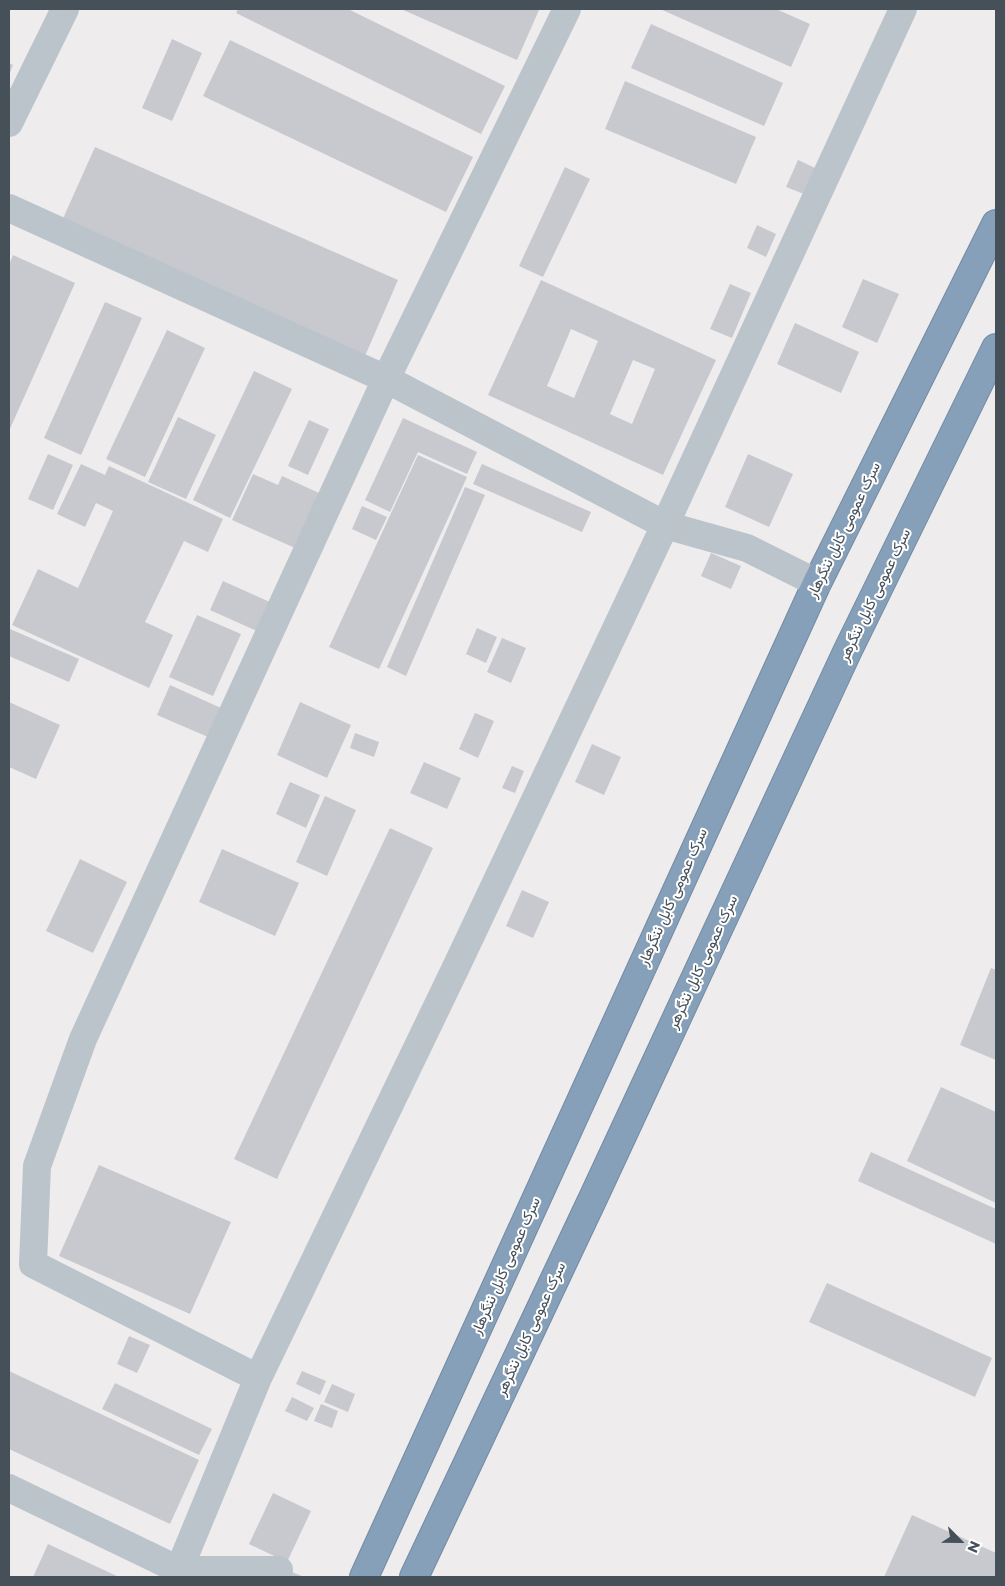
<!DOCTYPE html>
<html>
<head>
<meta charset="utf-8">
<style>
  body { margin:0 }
  #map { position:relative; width:1005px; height:1586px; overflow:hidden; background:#efeced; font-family:Montserrat,sans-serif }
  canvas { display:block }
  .frame { position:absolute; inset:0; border:10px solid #465059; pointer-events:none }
  .north { position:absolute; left:935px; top:1516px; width:50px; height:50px; -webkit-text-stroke:4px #fff; paint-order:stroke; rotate:113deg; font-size:14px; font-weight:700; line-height:20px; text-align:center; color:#465059 }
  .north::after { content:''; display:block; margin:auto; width:18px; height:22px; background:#465059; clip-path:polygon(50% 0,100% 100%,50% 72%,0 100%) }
</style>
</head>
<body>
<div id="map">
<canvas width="1005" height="1586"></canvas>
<div class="frame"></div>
<div class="north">N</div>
</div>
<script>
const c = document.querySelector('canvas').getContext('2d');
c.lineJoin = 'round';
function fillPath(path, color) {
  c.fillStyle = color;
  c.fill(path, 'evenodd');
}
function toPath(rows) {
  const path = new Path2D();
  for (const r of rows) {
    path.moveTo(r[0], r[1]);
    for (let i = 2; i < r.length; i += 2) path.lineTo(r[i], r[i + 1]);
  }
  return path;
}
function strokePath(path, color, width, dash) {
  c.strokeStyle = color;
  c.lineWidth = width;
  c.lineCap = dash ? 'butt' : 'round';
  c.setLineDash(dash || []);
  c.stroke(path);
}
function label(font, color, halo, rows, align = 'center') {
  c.font = font + ' Montserrat,Vazirmatn,sans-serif';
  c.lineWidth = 4;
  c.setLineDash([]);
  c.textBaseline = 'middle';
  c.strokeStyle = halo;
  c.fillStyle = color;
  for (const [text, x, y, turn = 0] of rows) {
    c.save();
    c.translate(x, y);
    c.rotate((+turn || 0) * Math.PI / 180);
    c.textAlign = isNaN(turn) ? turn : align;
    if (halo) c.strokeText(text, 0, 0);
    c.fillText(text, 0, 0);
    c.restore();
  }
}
fillPath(toPath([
  [238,9,348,9,505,86,481,134,236,13],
  [401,9,535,9,539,10,517,60],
  [660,9,776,9,810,24,791,67],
  [651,24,783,83,764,126,631,68],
  [172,39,202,53,172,121,142,108],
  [230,40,473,157,446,212,203,96],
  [9,63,13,65,9,75],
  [625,81,756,137,736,184,605,129],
  [95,147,398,280,365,356,61,223],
  [798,160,815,168,804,194,786,187],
  [565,167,590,179,543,277,519,266],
  [757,225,776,234,766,257,747,248],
  [13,255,75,283,9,431,9,265],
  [863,279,899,294,877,343,842,327],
  [541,280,716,360,663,475,488,395],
  [571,329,598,341,574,398,547,386],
  [633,360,655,369,632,424,610,414],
  [730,284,751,293,732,338,710,329],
  [105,302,142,318,81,455,44,438],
  [795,323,859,352,841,393,777,364],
  [167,330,205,348,145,477,106,459],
  [254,371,292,389,230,518,193,500],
  [178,417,216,435,186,499,148,482],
  [403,418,477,452,467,474,418,452,390,512,365,500],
  [309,420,329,429,308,475,288,466],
  [48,454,73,465,53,510,28,499],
  [748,454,793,474,769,527,725,507],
  [418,455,467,477,379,669,329,647],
  [81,464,105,475,109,466,223,519,208,552,184,541,145,622,173,635,149,688,12,625,38,569,78,588,113,511,96,503,85,527,57,514],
  [482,464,591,512,582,532,473,484],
  [253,474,278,485,282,476,319,493,295,548,232,520],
  [465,487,485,495,406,676,387,667],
  [362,506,387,517,376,540,352,529],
  [711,553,741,566,731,589,701,576],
  [223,581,272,603,259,632,210,610],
  [197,615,241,634,213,696,169,677],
  [477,628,497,637,486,663,466,654],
  [10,629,79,659,69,682,9,656],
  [502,638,526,648,511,683,487,672],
  [170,685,221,708,208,737,157,715],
  [9,702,60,725,36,779,9,767],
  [300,702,351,725,327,778,277,755],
  [475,713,494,721,478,758,459,749],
  [355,733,379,742,374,757,350,748],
  [592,744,621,757,604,795,575,782],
  [424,762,461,778,447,809,410,793],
  [512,766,524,771,515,793,502,788],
  [290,782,320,795,306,828,276,814],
  [325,796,356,810,327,876,296,862],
  [390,828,433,848,277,1179,234,1159],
  [222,849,299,883,275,936,199,902],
  [80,859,127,882,93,953,46,931],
  [522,890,549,902,533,938,506,926],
  [991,968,996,970,996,1060,960,1045],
  [941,1087,996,1112,996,1203,907,1161],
  [871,1152,996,1209,996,1244,858,1181],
  [99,1165,231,1222,190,1314,59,1256],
  [827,1283,992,1358,975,1397,809,1322],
  [129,1336,150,1345,137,1373,117,1364],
  [9,1371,199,1460,170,1524,9,1449],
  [302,1371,326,1381,320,1395,296,1384],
  [115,1383,212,1429,199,1455,102,1409],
  [332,1384,355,1394,348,1412,324,1402],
  [292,1397,314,1408,307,1421,285,1411],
  [321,1404,338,1411,332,1428,314,1421],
  [273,1493,311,1511,287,1562,249,1544],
  [912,1515,996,1553,996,1577,884,1577],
  [48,1544,119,1577,33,1577],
  [287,1570,304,1577,283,1577]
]), '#c7c9cf');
const highway = toPath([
  [364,1577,817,583,996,224],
  [414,1577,594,1196,847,652,996,348]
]);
strokePath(highway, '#728ba4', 30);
strokePath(toPath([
  [9,123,65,9],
  [9,208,386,379,665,525,747,548,817,583],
  [258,1378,33,1264,37,1166,83,1039,386,379,567,9],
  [9,1488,179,1570,279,1570],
  [176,1577,258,1378,457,965,665,525,903,9]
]), '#bcc4cb', 28);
strokePath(highway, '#87a0b9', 28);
label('15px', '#465059', '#fff', [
  ["سرک عمومی کابل ننگرهار",844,530,-64],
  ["سرک عمومی کابل ننگرهر",875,595,-64],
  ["سرک عمومی کابل ننگرهار",673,897,-66],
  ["سرک عمومی کابل ننگرهر",703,962,-65],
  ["سرک عمومی کابل ننگرهار",506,1266,-66],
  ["سرک عمومی کابل ننگرهر",531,1329,-65]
]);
</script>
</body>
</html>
